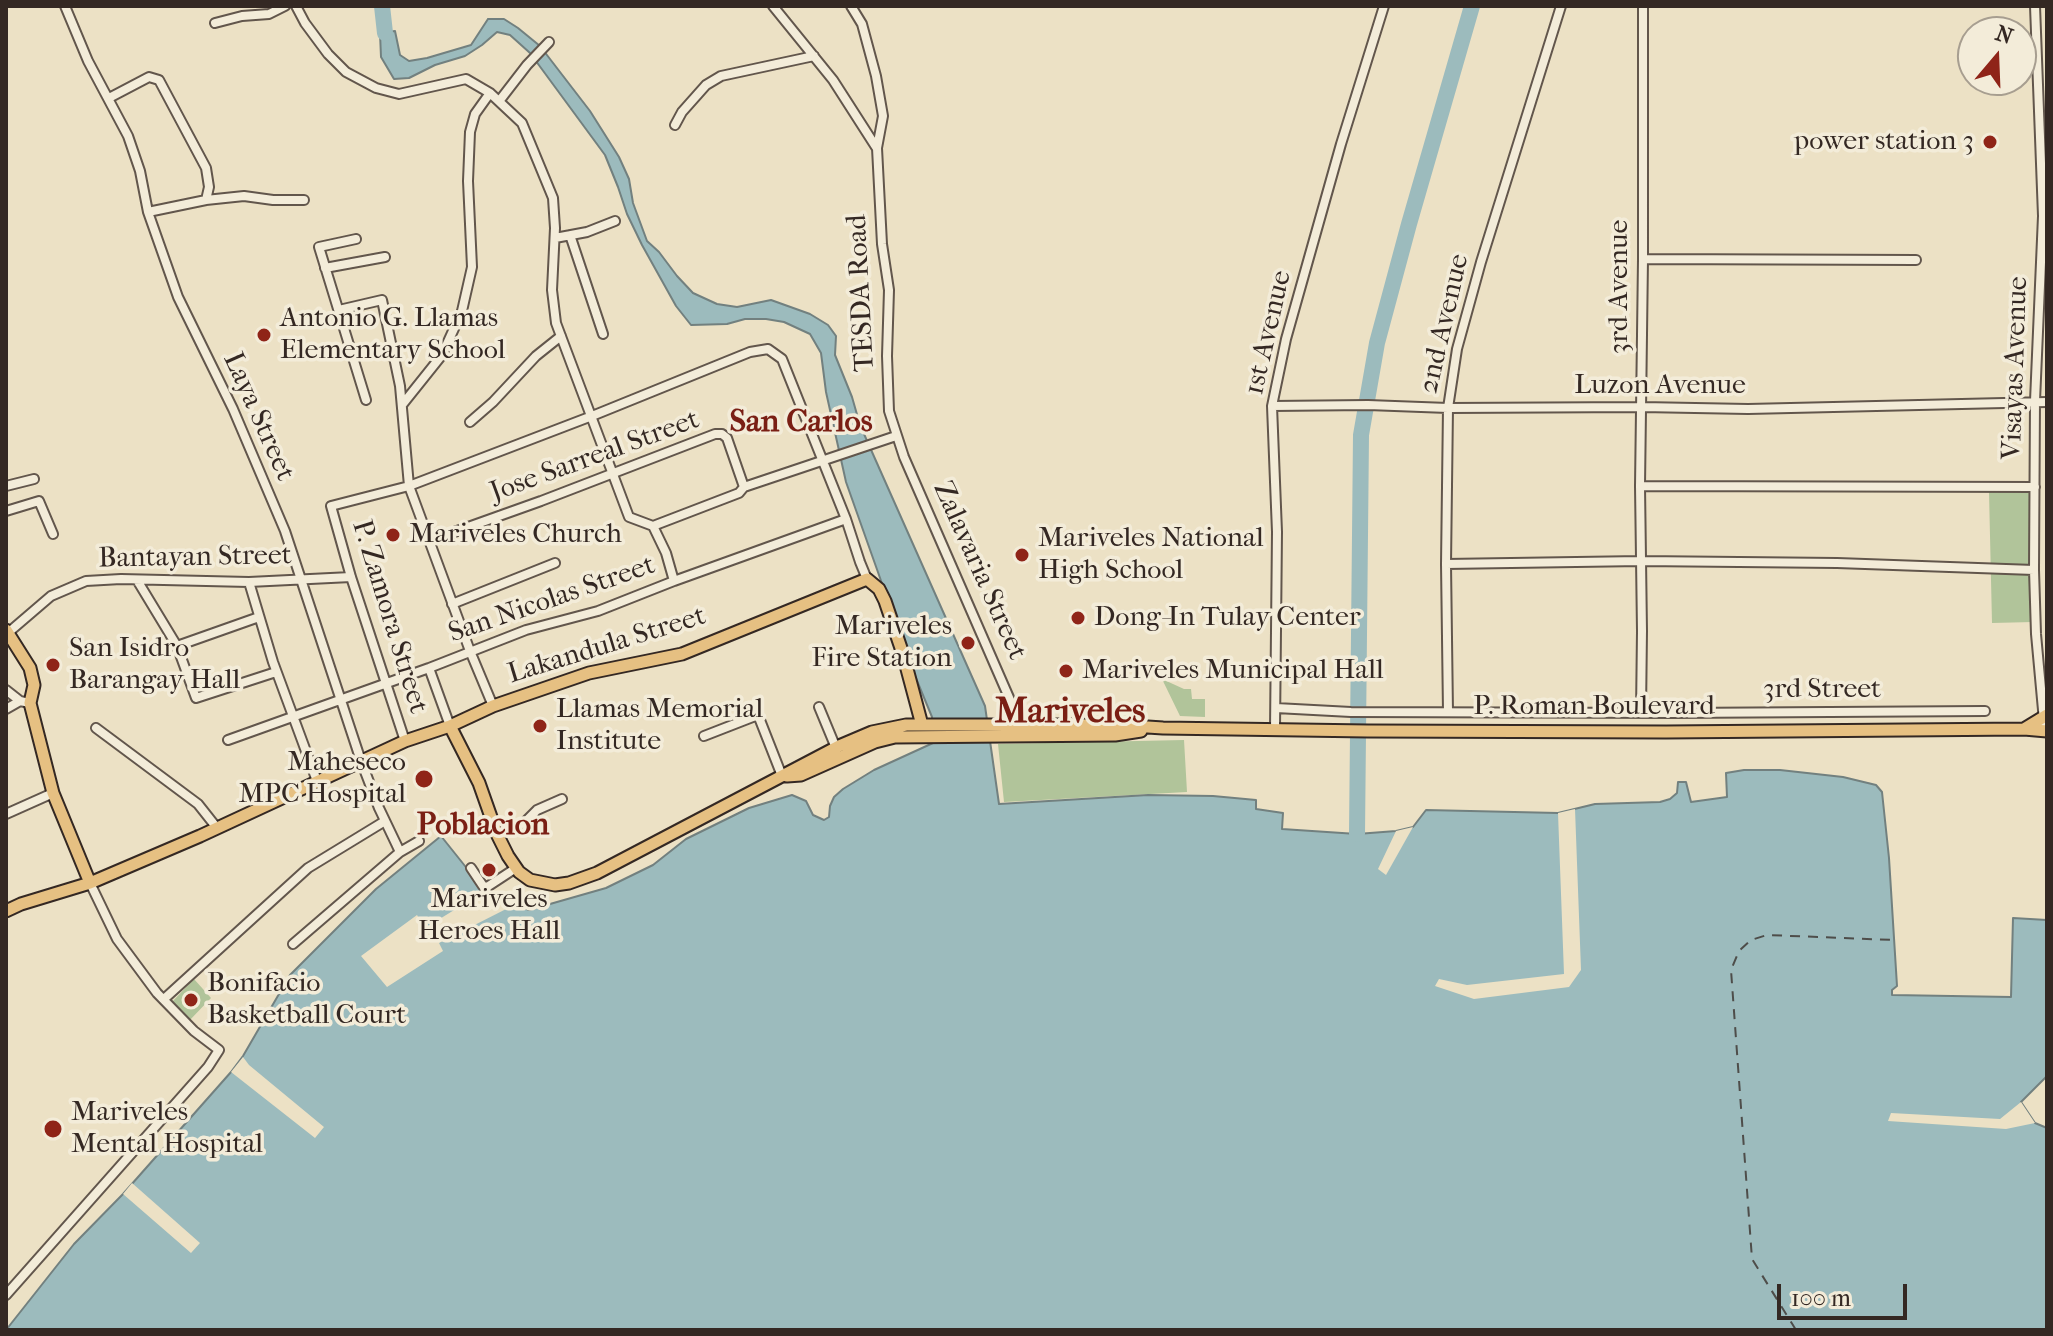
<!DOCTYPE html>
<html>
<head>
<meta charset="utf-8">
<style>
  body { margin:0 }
  #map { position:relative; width:2053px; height:1336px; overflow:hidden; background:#ece1c5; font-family:"IM FELL French Canon",serif }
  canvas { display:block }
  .frame { position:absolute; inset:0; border:8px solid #342823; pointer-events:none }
  .north { position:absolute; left:1957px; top:16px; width:80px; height:80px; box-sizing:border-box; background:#f3ecd9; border:2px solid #a79e90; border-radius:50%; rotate:19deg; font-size:22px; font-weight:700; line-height:32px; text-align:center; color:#342823 }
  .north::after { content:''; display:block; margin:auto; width:28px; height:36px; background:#8f2418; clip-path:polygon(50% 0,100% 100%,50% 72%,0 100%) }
  .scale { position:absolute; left:1777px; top:1284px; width:130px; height:36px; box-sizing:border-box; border:4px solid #342823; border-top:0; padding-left:10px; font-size:24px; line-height:28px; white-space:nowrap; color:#342823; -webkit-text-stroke:6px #f3ecd9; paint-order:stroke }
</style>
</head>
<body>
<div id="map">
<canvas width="2053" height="1336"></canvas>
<div class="frame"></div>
<div class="north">N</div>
<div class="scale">100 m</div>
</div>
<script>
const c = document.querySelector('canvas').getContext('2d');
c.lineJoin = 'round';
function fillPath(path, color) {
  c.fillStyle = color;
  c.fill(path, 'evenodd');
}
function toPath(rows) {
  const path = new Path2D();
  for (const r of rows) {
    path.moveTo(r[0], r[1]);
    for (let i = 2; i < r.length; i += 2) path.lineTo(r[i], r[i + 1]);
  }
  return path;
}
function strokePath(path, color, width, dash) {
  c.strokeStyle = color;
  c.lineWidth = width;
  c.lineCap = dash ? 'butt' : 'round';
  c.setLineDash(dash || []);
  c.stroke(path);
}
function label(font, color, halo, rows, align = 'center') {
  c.font = font + ' "IM FELL French Canon",serif';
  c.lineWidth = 7;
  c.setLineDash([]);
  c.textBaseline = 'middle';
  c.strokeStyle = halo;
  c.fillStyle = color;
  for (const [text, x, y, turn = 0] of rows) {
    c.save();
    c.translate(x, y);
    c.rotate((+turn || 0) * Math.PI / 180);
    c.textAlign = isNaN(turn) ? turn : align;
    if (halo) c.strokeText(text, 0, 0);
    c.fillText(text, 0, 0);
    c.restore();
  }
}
fillPath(toPath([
  [1989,492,2032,492,2033,622,1992,623],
  [1162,679,1184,689,1191,689,1192,699,1205,699,1205,717,1180,716],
  [1184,740,1187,792,1004,802,998,744],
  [194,979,211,998,189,1021,171,1003]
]), '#b1c49a');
const water = toPath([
  [488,19,504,19,518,28,540,46,590,111,619,157,629,179,633,203,647,241,659,252,677,276,693,293,717,304,737,307,771,300,810,314,828,325,836,336,835,355,852,397,860,425,985,706,999,804,1148,795,1213,796,1256,800,1256,809,1283,813,1282,829,1357,834,1396,831,1413,827,1426,810,1558,813,1595,804,1660,802,1670,799,1677,793,1678,782,1686,782,1691,802,1727,797,1726,773,1744,770,1780,770,1843,777,1876,785,1882,792,1889,858,1897,986,1892,990,1892,995,2011,997,2013,918,2047,920,2047,1076,2021,1102,2035,1123,2047,1128,2047,1330,6,1330,74,1244,123,1194,231,1072,243,1056,290,975,376,889,441,836,485,891,529,910,606,888,653,865,686,839,749,808,792,795,806,801,813,815,824,820,829,817,830,806,834,797,843,789,874,770,933,743,932,717,913,671,846,482,826,392,821,353,810,334,784,322,766,319,745,319,727,324,691,325,676,306,642,245,627,214,618,187,605,155,530,53,510,35,497,32,482,45,465,56,435,65,409,78,394,79,381,57,380,33,395,31,400,55,409,61,427,58,471,45,488,19]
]);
fillPath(water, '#9cbbbd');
strokePath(water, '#72807f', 2);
fillPath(toPath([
  [1575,809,1581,970,1569,987,1474,999,1435,986,1439,979,1467,985,1564,974,1558,813],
  [1413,827,1386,875,1378,869,1396,831],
  [485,891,516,904,439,943,443,951,387,987,361,956,417,915,425,928],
  [243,1057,249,1065,324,1127,315,1138,231,1072],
  [2021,1102,2035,1123,2006,1129,1888,1121,1891,1113,2000,1119],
  [132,1183,200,1243,191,1253,123,1194]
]), '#ece1c5');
strokePath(toPath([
  [382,6,385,33],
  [1357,834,1361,435,1377,343,1409,224,1472,6]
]), '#9cbbbd', 16);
strokePath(toPath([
  [1796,1330,1752,1259,1731,970,1739,951,1751,940,1767,935,1894,940]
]), '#4e4d4a', 2, [10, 8]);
const minor = toPath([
  [65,6,88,61,128,136,140,171,148,212,178,297,233,409,285,531,361,761,379,808,400,852],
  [296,6,305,23,328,54,346,72,376,88,399,94,466,79,490,93,522,123,553,198,555,228,552,290,556,323,629,517,653,526,666,553,674,581],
  [773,6,833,80,876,147],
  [851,6,862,24,876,76,883,116,877,148,882,244,889,290,887,356,889,411,904,457,1021,725],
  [2035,6,2043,216,2035,401,2034,570,2036,634,2045,732],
  [215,23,242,16,269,14,285,6],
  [109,98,149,77,159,80,206,168,209,187,206,200,148,212],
  [500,100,527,65,549,42],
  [675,125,682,112,706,85,721,76,814,56],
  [206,200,244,196,273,200,304,200],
  [570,235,603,334],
  [555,238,587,232,615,221],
  [356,239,319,247,366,400],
  [1643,259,1916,260],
  [325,268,385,257],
  [339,310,382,300,400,386,409,486,470,651,493,706],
  [402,405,442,355,462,311,472,267,468,181,470,132,475,114,490,93],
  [1272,406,1368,405,1448,408,1642,407,1748,409,2047,402],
  [470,422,493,402,536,356,561,336],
  [6,486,34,479],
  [1640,486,2035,487],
  [6,511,39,501,53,534],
  [653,526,739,493,744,487,896,436],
  [429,541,541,501,715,434,722,434,727,438,744,487],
  [1446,564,1641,561,1837,563,2034,570],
  [137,580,177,646,196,698,276,672],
  [249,582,273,662,317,781],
  [452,604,555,563],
  [9,632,51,596,86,581,121,579,249,582,351,577],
  [177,646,259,617],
  [429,668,450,726],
  [6,690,20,701],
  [819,707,836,748],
  [1276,708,1351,712,1675,713,1985,711],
  [6,709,20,701,30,703],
  [1448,712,1446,564,1448,408,1457,349,1481,262,1561,6],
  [1641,712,1642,631,1640,486,1643,259,1643,6],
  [96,728,198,804,217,828],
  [1275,729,1277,532,1272,406,1286,339,1341,144,1384,6],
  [704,736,758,715,782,776],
  [228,740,429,668,526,630,598,611,674,581,846,519],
  [405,741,351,577,331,506,409,486,592,416,750,352,768,349,782,359,846,519,860,562,867,579],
  [6,814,53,793],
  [497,834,524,823,537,810,562,799],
  [471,868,483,886,487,887,516,868],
  [293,944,400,852,419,841],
  [164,999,308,868,385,821],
  [6,1295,208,1067,219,1050,194,1031,157,993,117,939,90,883]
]);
const major = toPath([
  [6,630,30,668,34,685,30,703,53,793,90,883],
  [450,726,479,783,497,834,508,856,519,872,530,880,555,885,569,883,597,873,839,746,872,732,906,725,1117,725,1163,728,1368,731,1666,732,2024,729,2047,731],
  [2024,729,2047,715],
  [787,776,801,775,875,742,895,737,1115,735,1141,731],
  [6,911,21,904,90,883,200,836,405,741,450,726,493,706,589,673,682,654,867,579,879,589,885,601,903,654,922,725]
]);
strokePath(minor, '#62564c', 12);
strokePath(major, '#342823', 15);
strokePath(minor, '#f3ecd9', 8);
strokePath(major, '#e6c082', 11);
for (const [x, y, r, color] of [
  [1990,142,8,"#8f2418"],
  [264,335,8,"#8f2418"],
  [393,535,8,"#8f2418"],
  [1022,555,8,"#8f2418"],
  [1078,618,8,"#8f2418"],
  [968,643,8,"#8f2418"],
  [53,665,8,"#8f2418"],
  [1066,671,8,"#8f2418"],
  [540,726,8,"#8f2418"],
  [424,779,10,"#8f2418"],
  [489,870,8,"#8f2418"],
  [191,1000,8,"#8f2418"],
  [53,1129,10,"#8f2418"]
]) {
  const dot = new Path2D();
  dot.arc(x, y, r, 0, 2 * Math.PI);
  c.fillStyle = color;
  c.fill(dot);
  strokePath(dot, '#f3ecd9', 3);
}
label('28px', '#342823', '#f3ecd9', [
  ["power station 3",1974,142,"right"],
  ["Antonio G. Llamas",280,319],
  ["Elementary School",280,351],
  ["Mariveles Church",409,535],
  ["Mariveles National",1038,539],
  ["High School",1038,571],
  ["Dong-In Tulay Center",1094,618],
  ["Mariveles",952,627,"right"],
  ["Fire Station",952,659,"right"],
  ["San Isidro",69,649],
  ["Barangay Hall",69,681],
  ["Mariveles Municipal Hall",1082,671],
  ["Llamas Memorial",556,710],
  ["Institute",556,742],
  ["Maheseco",406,763,"right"],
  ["MPC Hospital",406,795,"right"],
  ["Mariveles",489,900,"center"],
  ["Heroes Hall",489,932,"center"],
  ["Bonifacio",207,984],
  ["Basketball Court",207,1016],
  ["Mariveles",71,1113],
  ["Mental Hospital",71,1145]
], 'left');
label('28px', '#342823', '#f3ecd9', [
  ["3rd Avenue",1620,287,-90],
  ["TESDA Road",862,293,-93],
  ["2nd Avenue",1445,324,-77],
  ["1st Avenue",1269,333,-77],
  ["Visayas Avenue",2016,368,-88],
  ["Luzon Avenue",1660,386],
  ["Laya Street",258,417,66],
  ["Jose Sarreal Street",595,457,-20],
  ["Bantayan Street",195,558,-1],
  ["Zalavaria Street",979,571,66],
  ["San Nicolas Street",552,600,-19],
  ["P. Zamora Street",389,617,73],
  ["Lakandula Street",607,646,-17],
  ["3rd Street",1822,690],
  ["P. Roman Boulevard",1594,707]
]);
label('bold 32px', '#7a1f14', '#f3ecd9', [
  ["San Carlos",801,423],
  ["Poblacion",483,826]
]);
label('bold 36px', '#7a1f14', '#f3ecd9', [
  ["Mariveles",1070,713]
]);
</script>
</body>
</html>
